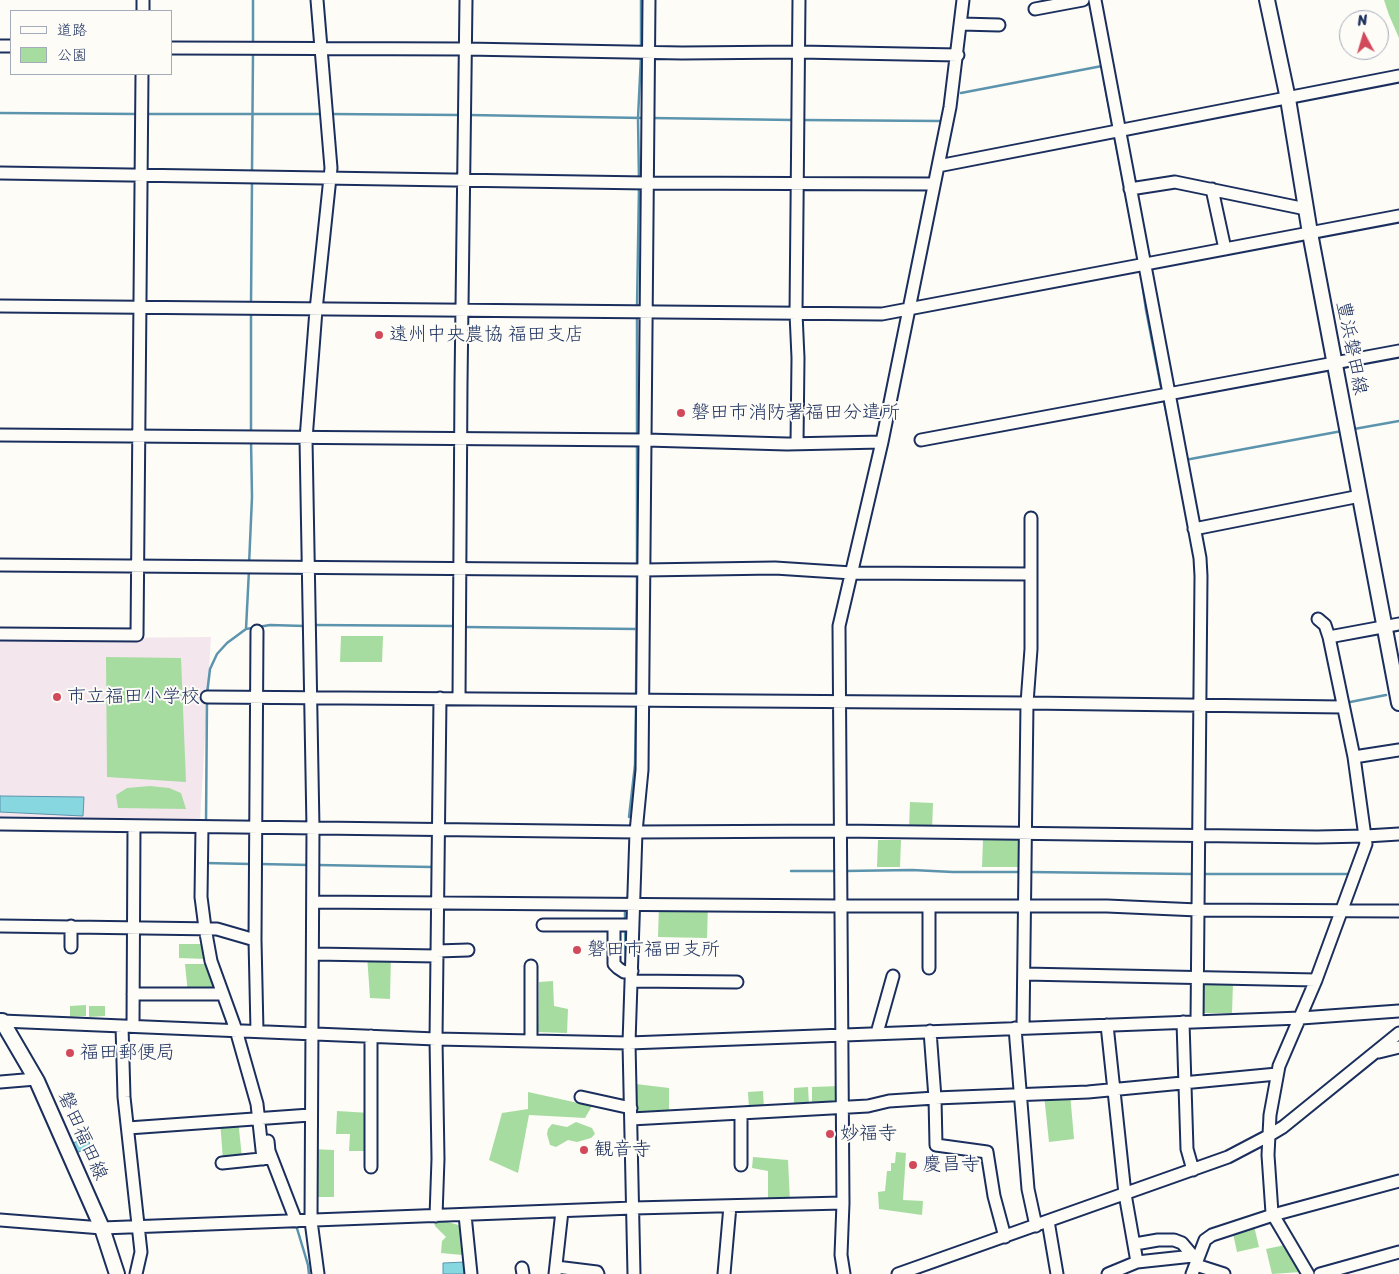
<!DOCTYPE html>
<html>
<head>
<meta charset="utf-8">
<style>
  body { margin:0 }
  #map { position:relative; width:1399px; height:1274px; overflow:hidden; background:#fdfcf7; font-family:Sriracha,"Klee One",sans-serif }
  canvas { display:block }
  .legend { position:absolute; left:10px; top:10px; width:162px; height:65px; box-sizing:border-box; background:#fdfcf7; border:1px solid #a3aaba; margin:0; padding:6px 9px; list-style:none; font-size:15px; color:#1b2f5e }
  .legend li { display:flex; align-items:center; gap:10px; height:25px }
  .legend b { width:25px; border:1px solid #a3aaba }
  .north { position:absolute; left:1339px; top:10px; width:50px; height:50px; box-sizing:border-box; background:#fdfcf7; border:1px solid #a3aaba; border-radius:50%; rotate:354deg; font-size:14px; font-weight:700; line-height:20px; text-align:center; color:#1b2f5e }
  .north::after { content:''; display:block; margin:auto; width:18px; height:22px; background:#d1495b; clip-path:polygon(50% 0,100% 100%,50% 72%,0 100%) }
</style>
</head>
<body>
<div id="map">
<canvas width="1399" height="1274"></canvas>
<ul class="legend">
<li><b style="height:6px;background:#fdfcf7"></b>道路</li>
<li><b style="height:14px;background:#a6dca0"></b>公園</li>
</ul>
<div class="north">N</div>
</div>
<script>
const c = document.querySelector('canvas').getContext('2d');
c.lineJoin = 'round';
function fillPath(path, color) {
  c.fillStyle = color;
  c.fill(path, 'evenodd');
}
function toPath(rows) {
  const path = new Path2D();
  for (const r of rows) {
    path.moveTo(r[0], r[1]);
    for (let i = 2; i < r.length; i += 2) path.lineTo(r[i], r[i + 1]);
  }
  return path;
}
function strokePath(path, color, width, dash) {
  c.strokeStyle = color;
  c.lineWidth = width;
  c.lineCap = dash ? 'butt' : 'round';
  c.setLineDash(dash || []);
  c.stroke(path);
}
function label(font, color, halo, rows, align = 'center') {
  c.font = font + ' Sriracha,"Klee One",sans-serif';
  c.lineWidth = 4;
  c.setLineDash([]);
  c.textBaseline = 'middle';
  c.strokeStyle = halo;
  c.fillStyle = color;
  for (const [text, x, y, turn = 0] of rows) {
    c.save();
    c.translate(x, y);
    c.rotate((+turn || 0) * Math.PI / 180);
    c.textAlign = isNaN(turn) ? turn : align;
    if (halo) c.strokeText(text, 0, 0);
    c.fillText(text, 0, 0);
    c.restore();
  }
}
fillPath(toPath([
  [211,637,200,821,0,817,0,639]
]), '#f4e6ed');
fillPath(toPath([
  [1384,0,1399,0,1399,38,1389,15],
  [341,636,383,636,382,662,340,662],
  [106,657,181,658,186,782,107,777],
  [150,786,169,788,181,793,186,809,118,808,116,795,127,788],
  [910,802,933,803,932,830,909,829],
  [878,840,901,840,900,867,877,867],
  [983,840,1020,840,1020,867,982,867],
  [659,904,708,905,707,938,658,937],
  [179,944,204,944,207,959,179,958],
  [367,955,391,955,390,999,370,998],
  [185,964,210,964,223,994,188,994],
  [553,981,554,1006,568,1009,567,1033,538,1032,539,982],
  [1197,982,1233,983,1232,1013,1197,1013],
  [86,1005,86,1016,70,1017,70,1006],
  [89,1006,105,1006,105,1016,89,1017],
  [636,1084,669,1088,669,1112,637,1115],
  [840,1086,840,1105,812,1105,812,1087],
  [808,1087,809,1105,794,1105,794,1088],
  [763,1091,764,1109,749,1109,748,1092],
  [528,1092,592,1106,585,1118,529,1115,518,1173,489,1160,502,1113,528,1109],
  [1070,1093,1074,1139,1049,1142,1044,1095],
  [337,1111,370,1113,371,1151,349,1151,350,1134,336,1134],
  [238,1119,242,1158,223,1160,220,1121],
  [576,1122,592,1128,595,1134,591,1138,577,1142,568,1140,556,1147,550,1145,547,1134,548,1129,552,1124,567,1127],
  [311,1149,334,1150,334,1197,311,1197],
  [896,1152,906,1153,903,1200,923,1201,922,1215,879,1209,878,1192,885,1191,887,1171,891,1171,891,1163,895,1163],
  [753,1157,788,1160,790,1202,768,1203,768,1171,752,1168],
  [444,1221,462,1226,462,1255,441,1253,442,1241,446,1237,435,1226,434,1222],
  [1253,1222,1259,1247,1237,1252,1232,1229],
  [1285,1245,1301,1272,1272,1274,1266,1249]
]), '#a6dca0');
const water = toPath([
  [0,796,84,797,83,816,0,812,0,796],
  [87,1137,91,1147,76,1153,71,1144,87,1137],
  [465,1262,465,1274,443,1274,443,1263,465,1262]
]);
fillPath(water, '#87d7e1');
strokePath(water, '#5c94ad', 1);
strokePath(toPath([
  [253,45,253,0],
  [641,48,641,0],
  [1104,80,1113,129],
  [961,93,1102,66],
  [0,113,138,114],
  [144,114,323,114],
  [329,114,461,115],
  [469,115,643,118],
  [651,118,793,120],
  [801,120,940,121],
  [1114,134,1137,252],
  [252,172,253,53],
  [639,181,638,118,641,56],
  [1142,282,1146,310,1162,392],
  [251,305,252,180],
  [637,308,639,186],
  [1163,397,1174,448],
  [1354,429,1399,421],
  [251,432,251,313],
  [637,436,637,316],
  [1185,460,1342,431],
  [249,565,252,497,251,440],
  [637,566,637,444],
  [313,625,455,626],
  [463,627,637,629],
  [246,629,249,570],
  [207,694,210,669,217,654,227,643,246,629,270,625,305,626],
  [636,696,637,574],
  [1345,703,1386,695],
  [629,817,635,765,636,704],
  [206,824,207,700],
  [205,863,251,864],
  [259,864,309,865],
  [317,865,432,867],
  [791,871,837,871],
  [845,871,912,870,953,872,1021,872],
  [1029,872,1194,874],
  [1202,874,1348,874,1351,873],
  [625,910,625,921],
  [625,929,626,968],
  [296,1225,308,1265,309,1274]
]), '#5c94ad', 2.5);
const minor = toPath([
  [317,0,331,168,316,310,306,439,313,828,311,1221,318,1274],
  [1095,0,1200,558,1201,576,1197,1022],
  [1035,9,1083,0],
  [143,11,143,0],
  [961,24,999,25],
  [0,46,11,46],
  [171,48,466,49,682,53,799,52,958,55],
  [938,166,1399,76],
  [0,173,647,183,934,184],
  [1130,189,1175,182,1306,209],
  [1212,189,1225,249],
  [0,306,882,314,1399,216],
  [0,435,646,440,787,444,882,442],
  [921,440,1399,351],
  [797,443,798,358,796,313,799,0],
  [1194,529,1360,496],
  [0,565,644,570,775,568,852,573,1030,574],
  [0,634,137,635,142,74],
  [1329,637,1399,624],
  [207,697,1027,703,1343,707],
  [459,699,461,383,466,0],
  [1354,757,1399,750],
  [0,824,636,832,840,831,1317,837,1366,836,1399,834],
  [202,827,201,897,205,928,211,961,236,1030,257,1104,263,1159],
  [313,902,841,906,1107,906,1198,910,1399,911],
  [929,906,929,968],
  [543,925,633,925],
  [614,925,614,964,618,968,624,972,632,971],
  [0,926,217,929,255,940],
  [71,947,71,926],
  [437,951,468,950],
  [313,954,437,956],
  [531,966,531,1041],
  [1024,974,1316,980],
  [632,981,737,982],
  [133,994,223,994],
  [2,1021,436,1039,629,1043,1301,1018,1399,1011],
  [1183,1022,1187,1149,1193,1170],
  [1107,1025,1125,1194,1137,1262],
  [122,1026,124,1097,141,1252,136,1274],
  [133,1026,134,827],
  [1023,1027,1027,703,1031,649,1031,518],
  [1015,1028,1028,1189,1036,1226],
  [257,1031,255,940,257,631],
  [930,1031,935,1098,936,1145,987,1152,994,1196,1005,1237],
  [877,1033,893,976],
  [1379,1052,1399,1047],
  [0,1082,36,1079],
  [581,1097,631,1108],
  [741,1113,741,1165],
  [631,1119,868,1106,889,1101,935,1098,1088,1092,1277,1074],
  [128,1128,310,1115],
  [268,1141,269,1151,296,1221],
  [222,1163,270,1158],
  [371,1167,371,1036],
  [465,1215,471,1274],
  [436,1216,438,1159,436,1039,440,698],
  [0,1220,102,1228,633,1208,843,1203],
  [1048,1221,1057,1274],
  [1135,1244,1158,1240,1174,1240,1182,1243,1193,1256],
  [1196,1265,1224,1274],
  [556,1267,597,1272,598,1274],
  [522,1268,523,1274],
  [555,1274,562,1211],
  [634,1274,629,1043,636,832,642,770,649,0],
  [724,1274,730,1206],
  [844,1274,841,1255,843,1203,839,626,882,442,950,107,963,0],
  [898,1274,1228,1157,1268,1136,1283,1127,1399,1033],
  [1108,1274,1137,1262,1193,1256,1197,1262],
  [1192,1274,1205,1240,1212,1235,1273,1215,1399,1181],
  [1308,1274,1272,1213,1268,1155,1270,1115,1279,1066,1316,980,1366,844,1354,757,1329,637,1325,625,1318,619],
  [1320,1274,1399,1252]
]);
const major = toPath([
  [1267,0,1288,99,1310,233,1399,703],
  [0,1021,2,1021,37,1081,102,1228,117,1274]
]);
strokePath(minor, '#1b2f5e', 15);
strokePath(major, '#1b2f5e', 18);
strokePath(minor, '#fdfcf7', 11);
strokePath(major, '#fdfcf7', 14);
for (const [x, y, r, color] of [
  [379,335,5,"#d1495b"],
  [681,413,5,"#d1495b"],
  [57,697,5,"#d1495b"],
  [577,950,5,"#d1495b"],
  [70,1053,5,"#d1495b"],
  [830,1134,5,"#d1495b"],
  [584,1150,5,"#d1495b"],
  [913,1165,5,"#d1495b"]
]) {
  const dot = new Path2D();
  dot.arc(x, y, r, 0, 2 * Math.PI);
  c.fillStyle = color;
  c.fill(dot);
  strokePath(dot, '#fdfcf7', 2);
}
label('19px', '#1b2f5e', '#fdfcf7', [
  ["遠州中央農協 福田支店",389,335],
  ["磐田市消防署福田分遣所",691,413],
  ["市立福田小学校",67,697],
  ["磐田市福田支所",587,950],
  ["福田郵便局",80,1053],
  ["妙福寺",840,1134],
  ["観音寺",594,1150],
  ["慶昌寺",923,1165]
], 'left');
label('19px', '#1b2f5e', '#fdfcf7', [
  ["豊浜磐田線",1351,348,79],
  ["磐田福田線",82,1136,66]
]);
</script>
</body>
</html>
